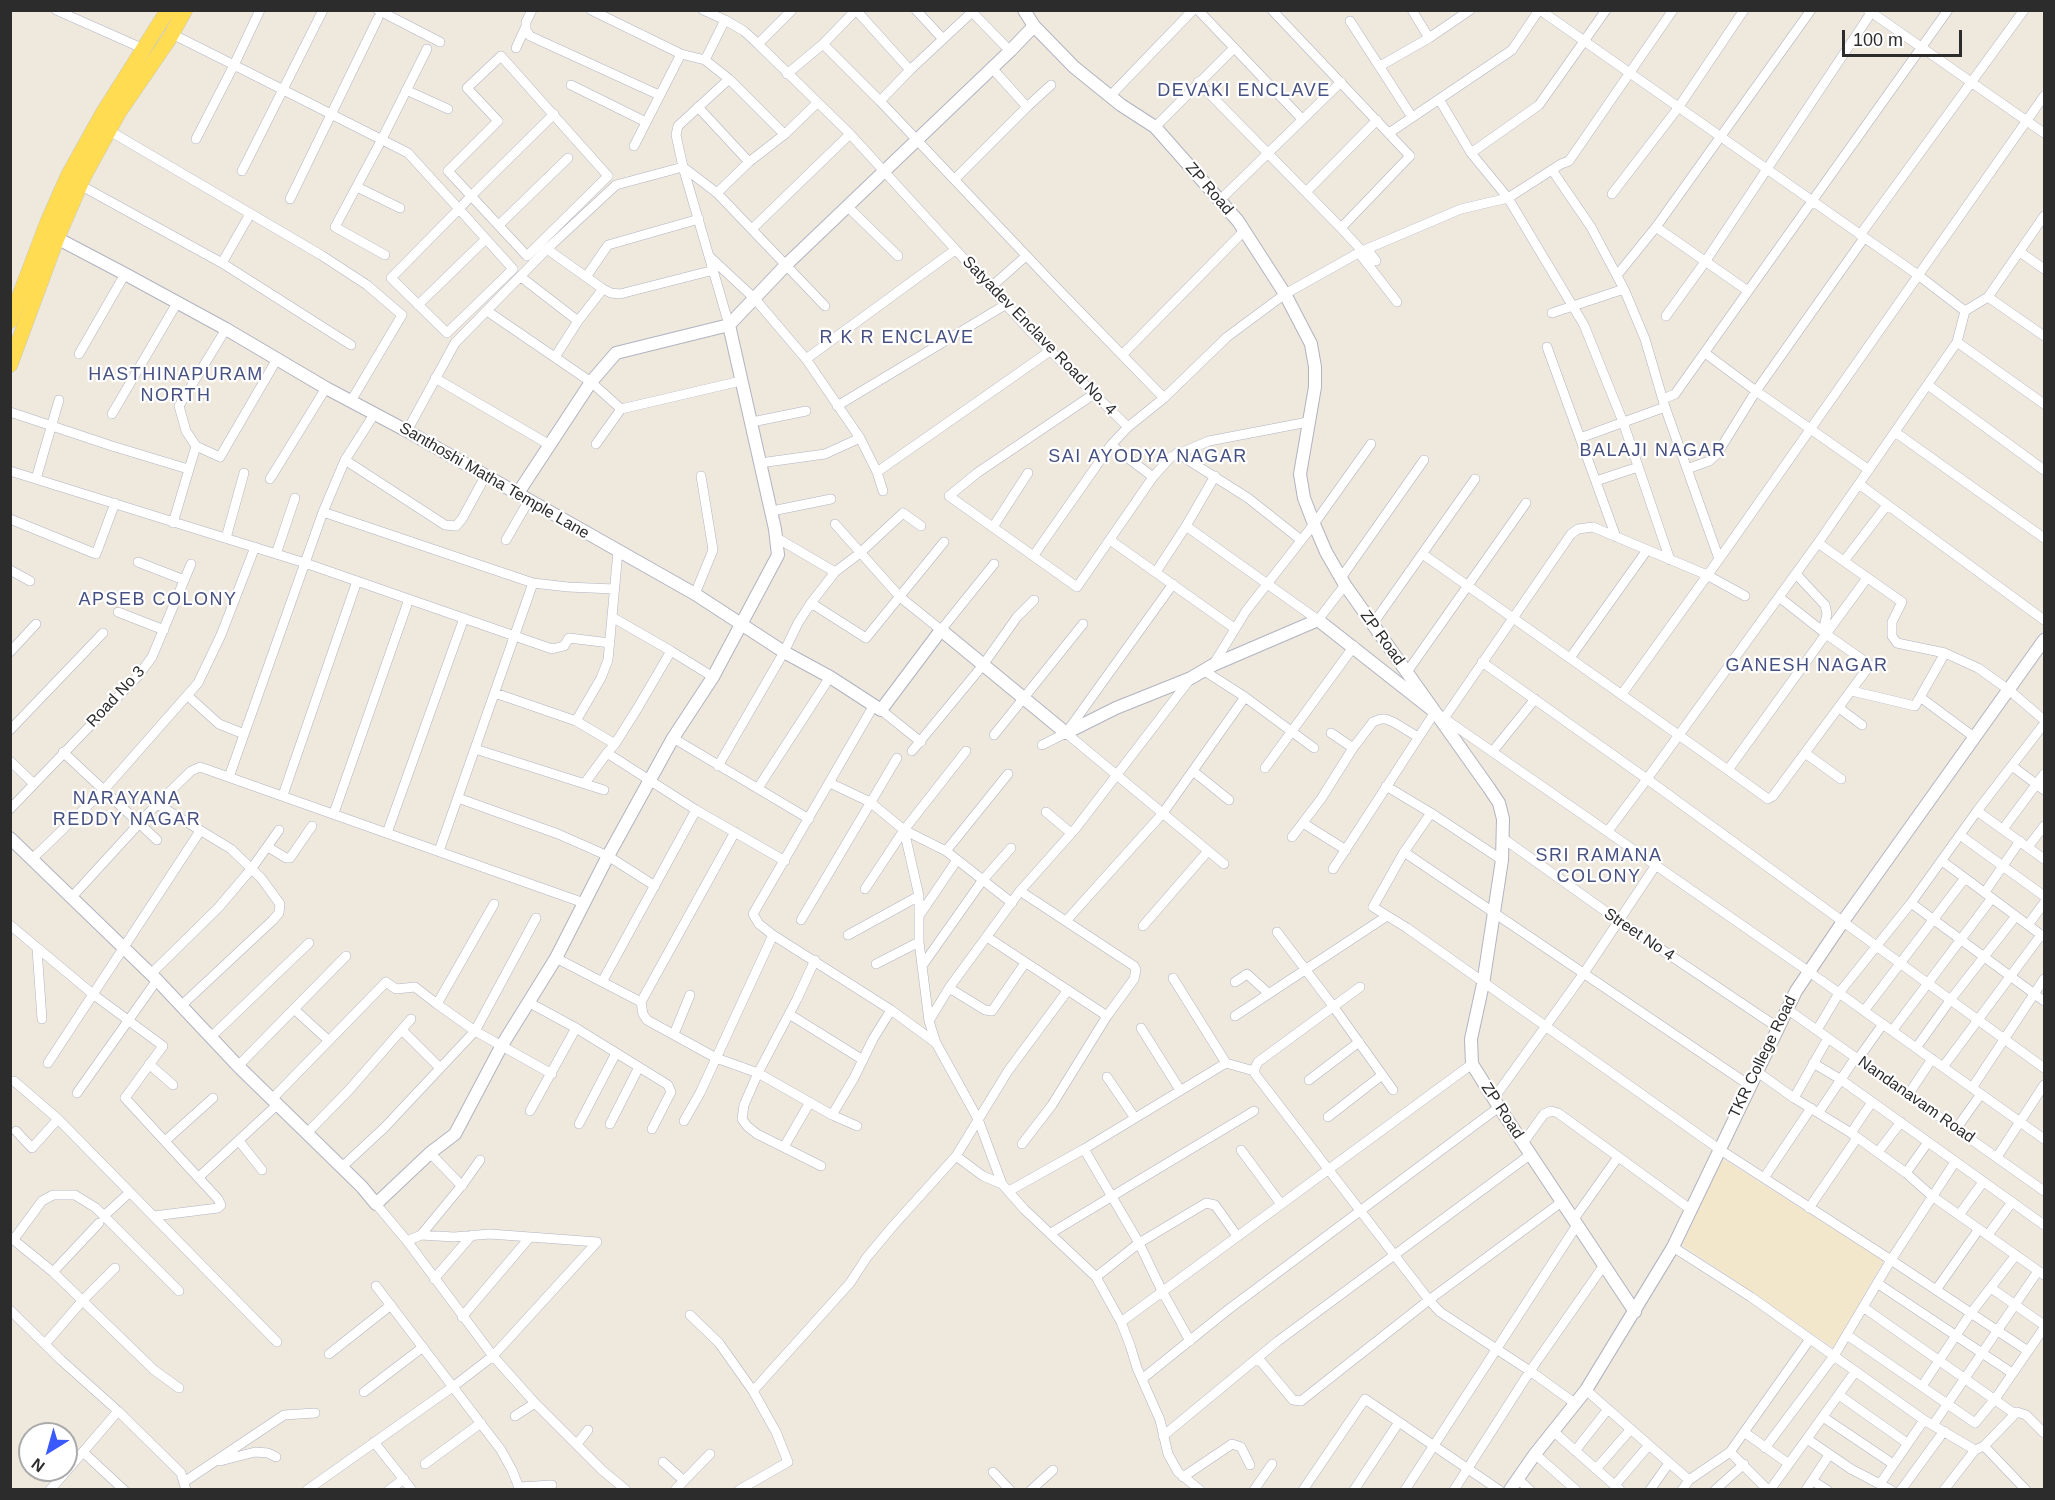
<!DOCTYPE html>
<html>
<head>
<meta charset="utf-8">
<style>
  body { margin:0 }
  #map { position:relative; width:2055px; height:1500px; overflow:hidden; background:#efe8dd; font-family:Arial,sans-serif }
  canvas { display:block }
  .frame { position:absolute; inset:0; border:12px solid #2c2c2c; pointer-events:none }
  .north { position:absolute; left:18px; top:1422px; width:60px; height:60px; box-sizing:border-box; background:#fff; border:2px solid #ababab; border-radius:50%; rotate:217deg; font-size:16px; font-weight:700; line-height:24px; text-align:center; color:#2c2c2c }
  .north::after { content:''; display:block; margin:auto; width:21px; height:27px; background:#3a59ff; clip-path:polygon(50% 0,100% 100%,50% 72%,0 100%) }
  .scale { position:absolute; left:1842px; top:30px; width:120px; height:27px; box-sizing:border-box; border:3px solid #2c2c2c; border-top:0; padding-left:8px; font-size:18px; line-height:21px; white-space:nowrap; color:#2c2c2c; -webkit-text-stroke:4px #fff; paint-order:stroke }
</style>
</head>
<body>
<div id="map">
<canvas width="2055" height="1500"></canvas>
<div class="frame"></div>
<div class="north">N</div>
<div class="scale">100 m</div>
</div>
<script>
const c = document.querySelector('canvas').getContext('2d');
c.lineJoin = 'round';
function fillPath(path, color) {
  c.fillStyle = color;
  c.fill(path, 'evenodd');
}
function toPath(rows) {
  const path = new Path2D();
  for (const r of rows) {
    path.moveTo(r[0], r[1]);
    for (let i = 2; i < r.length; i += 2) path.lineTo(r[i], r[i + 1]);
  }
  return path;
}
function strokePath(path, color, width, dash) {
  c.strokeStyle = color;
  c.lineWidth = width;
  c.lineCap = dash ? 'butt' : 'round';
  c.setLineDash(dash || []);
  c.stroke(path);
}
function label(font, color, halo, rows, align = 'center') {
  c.font = font + ' Arial,sans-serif';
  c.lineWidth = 4.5;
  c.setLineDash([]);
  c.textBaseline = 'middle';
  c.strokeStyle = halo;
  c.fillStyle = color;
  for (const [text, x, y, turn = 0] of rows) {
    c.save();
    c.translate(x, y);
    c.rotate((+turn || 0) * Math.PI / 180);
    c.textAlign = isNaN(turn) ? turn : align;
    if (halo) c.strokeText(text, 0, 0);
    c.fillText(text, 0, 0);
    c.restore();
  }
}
fillPath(toPath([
  [1721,1158,1883,1261,1834,1348,1683,1245]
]), '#f2e6cb');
const minor = toPath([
  [56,10,144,49],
  [260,10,234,65,408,153,459,209,513,269,447,333,391,278,459,209,471,196,554,114],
  [378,10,440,42],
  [532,10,526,22,526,30,530,36,659,95],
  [591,10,681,54,705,60],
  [703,10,725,20,744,31,758,44,850,134,1029,330,1128,427,1164,398,1227,337,1285,294,1362,251,1461,209,1508,198,1561,164,1569,161,1673,10],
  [916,10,942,38],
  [1198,10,1302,119],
  [1272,10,1410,156,1341,228],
  [1412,10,1429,38],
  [1540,10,1918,275,1965,311],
  [1868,10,2044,133],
  [725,20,705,60,729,79,784,134],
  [1350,21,1412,117],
  [172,34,234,65,196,139],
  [758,44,792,10],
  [823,44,856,10],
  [516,48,526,26],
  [501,56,608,176,527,256,448,171,498,121,467,88,501,56],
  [1380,66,1429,38,1470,10],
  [992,68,1027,107,1051,85],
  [910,70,972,12,1010,51],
  [787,74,823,44,880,101,910,70,856,10],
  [729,79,678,126,676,135,683,167,729,325],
  [1198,82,1341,228,1362,251],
  [571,85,646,122],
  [406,90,448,109],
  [1110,96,1193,10],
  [1439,99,1471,153,1508,198,1584,325,1623,422,1670,560],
  [880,101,1055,286,1164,398],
  [698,107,749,162],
  [1155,127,1234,48],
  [108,130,321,255,367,285,402,315,351,401],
  [1389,133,1512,50,1539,10],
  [634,146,681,54],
  [1471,153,1539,105,1606,10],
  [1552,170,1591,227,1624,289,1645,339,1665,407,1719,559],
  [242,171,323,10],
  [955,179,1027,107],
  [80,185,222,263,351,345],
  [357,187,400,208],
  [1306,192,1377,120],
  [717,193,749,162,785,134,817,103],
  [1612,194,1678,108,1744,10],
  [290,199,378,18],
  [1219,201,1341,82],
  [848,207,898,256],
  [499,225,568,158],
  [1656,227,1748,291],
  [752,229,850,134],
  [1860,235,2024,10],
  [547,249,603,289,611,293,620,294,714,270],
  [1367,249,1376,261],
  [2020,252,2044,269],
  [1359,253,1397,302],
  [385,255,335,227,382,139,427,49],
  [710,257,755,299,806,359,860,438,877,472,883,491],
  [222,263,250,214],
  [1618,274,1656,227,1811,10],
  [521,277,578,321,555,357],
  [586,277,608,245,699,219],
  [990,288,1026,256],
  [1988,297,2044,336],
  [418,305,486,239],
  [487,311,591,382,621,409],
  [1552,313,1624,289],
  [1666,316,1705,262,1873,10],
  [578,321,603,289],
  [226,329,179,406,186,431,196,446,220,457,277,359],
  [1957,342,2044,404],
  [1547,347,1616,537],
  [1705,353,1756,391,1869,470],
  [79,354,125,274],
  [1122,355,1244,231],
  [806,359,955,250],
  [435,378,548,444],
  [1928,385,2044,470],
  [1094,394,977,473,949,496,1077,587,1153,477,1171,457,1209,441,1308,422],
  [1663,399,1675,394,1948,10],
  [837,406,1005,305],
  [10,412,112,446,188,469],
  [112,414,177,303],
  [752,422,806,411],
  [407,431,455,343,547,249,616,185,683,167,717,193,825,306],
  [1895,432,2044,538],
  [1580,438,1665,407],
  [596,444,621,409,741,381],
  [1111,445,1153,477],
  [1177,453,1248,498,1301,540],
  [345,460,445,525,456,526,462,519,486,475],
  [760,463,825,454,860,438],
  [1687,469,1709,461,1717,454,1756,391,1864,238],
  [10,471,305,563,552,649,564,646,569,638,610,643],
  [877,472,1050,351],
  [1215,476,1186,526,1318,620,1345,585],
  [36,479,59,400],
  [270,479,326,388],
  [1596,481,1638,467],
  [1859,484,2044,620],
  [772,511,831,499],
  [323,512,533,583,568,587,614,589],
  [10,519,96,554,115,503],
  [173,523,196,446],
  [835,524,900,597,941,630,994,564],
  [993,527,1028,473],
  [226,538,244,473],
  [777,538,835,572],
  [506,540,529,500],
  [1110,540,1234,628],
  [1818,543,1902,602,1892,622,1892,636,1897,643,1945,653],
  [276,554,295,498],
  [1034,555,1111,445,1128,427],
  [1424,555,1728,770],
  [1844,561,1887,505],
  [138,562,184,580],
  [10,570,30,581],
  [1156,572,1186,526],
  [1796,574,1825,605,1827,614,1823,631],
  [1341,578,1424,460],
  [695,594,713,550,701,476],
  [1779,597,1826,634,1870,665,1773,796,1768,799,1728,770,1826,634,1867,578],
  [811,603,866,638,944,542],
  [118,612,164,630],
  [612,617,671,651],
  [1372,625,1475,479],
  [10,652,36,624],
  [1570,658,1647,550],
  [1482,662,1647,779,1818,543,1957,342,1965,311,1988,297,2044,216],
  [1213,665,1246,611,1314,524,1371,444],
  [1203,670,1245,697,1314,748],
  [1407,672,1526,503],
  [713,677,671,651,637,709,615,744,607,753,696,810,785,861],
  [1852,691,1915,706,1945,653,1978,668,2009,690,2044,720],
  [495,693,576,721,615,744],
  [1622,694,1727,548,2044,96],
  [188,696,219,724,244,734],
  [1920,697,1974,737],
  [874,705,753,914,759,924,773,935,891,1010,936,1043],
  [1839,708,1862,725],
  [881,710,921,742],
  [1445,717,1571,534,1578,529,1593,527,1707,575,1745,596],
  [576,721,601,678,608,660,618,551],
  [10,730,103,633],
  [1066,733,1224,864],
  [994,735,1083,624],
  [673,738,809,819],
  [1042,745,1066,733,1173,584],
  [1353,748,1373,722,1381,719,1386,719,1395,723,1418,737],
  [475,749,604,790],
  [912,751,983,665,1017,617,1034,600],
  [1493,751,1535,699],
  [63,752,157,840],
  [1805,753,1841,779],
  [10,761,34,784],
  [718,766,784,652,798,623,811,603,835,572,860,553,903,513,921,526],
  [2012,766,2044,790],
  [1265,768,1354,646],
  [1193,771,1229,800],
  [229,777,323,512,345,460,375,413],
  [585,783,607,753],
  [830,783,870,802,904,830,946,851,1012,903],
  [1386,786,1431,813],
  [758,788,830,677],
  [283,795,357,581],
  [458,798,558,834,608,856,655,886],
  [157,804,231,849,261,878,280,904,279,913,273,920,182,1005],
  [10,809,138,676,152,657,191,564],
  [1977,811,2044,859],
  [1046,812,1071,833],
  [334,813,409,599],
  [1303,823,1346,850],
  [2003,829,2044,774],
  [904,830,919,896,919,942,929,1021,936,1043,978,1119,1002,1184],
  [1608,831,1647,779,2044,1068],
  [387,833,464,618],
  [1960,835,2044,896],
  [1292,837,1321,799,1353,748,1331,733],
  [1504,839,1619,921,1777,1027],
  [268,847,286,858,290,858,312,826],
  [2028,847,2044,826],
  [439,851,533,583],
  [946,851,1008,774],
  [1404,852,1749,1085],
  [32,859,103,791,198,683,221,635,255,547],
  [1502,860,1431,813,1404,852,1373,907,1407,928,1719,1149,1891,1260,2028,1351],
  [1333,869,1435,712,1808,971,2044,1139],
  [1965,878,2044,937],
  [865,889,904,830,966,751],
  [1020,891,1076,828,1191,678],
  [1985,892,2020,841],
  [71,898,157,804,191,771,200,767,584,903],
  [1911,903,2044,1001],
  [494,904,437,1004,475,1031,552,1074],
  [919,916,957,860],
  [801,920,897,758],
  [1066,921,1163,813,1245,697],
  [10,925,94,995,163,1046,125,1098,218,1199,221,1205,218,1208,154,1216],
  [2028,925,2044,903],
  [1143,926,1208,851],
  [1277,932,1333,1006,1393,1090],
  [848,935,919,896],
  [987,937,1107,1016],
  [37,949,42,1019],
  [556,958,641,1002,643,1014,647,1020,716,1058,758,1073,832,1115],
  [815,960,797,999,758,1073,744,1105,742,1119,747,1126,757,1134,821,1166],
  [876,964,919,942],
  [922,966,982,881,1011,848],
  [151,974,219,907,252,868,279,830],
  [602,982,696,810],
  [1235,982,1247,974,1268,993],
  [1360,987,1258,1062,1255,1068,1255,1074,1429,1300,1440,1312,1530,1371,1576,1404],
  [949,988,985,1010,992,1011,1025,963],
  [528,1002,576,1028,668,1085,671,1092,652,1129],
  [641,1002,735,832],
  [294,1009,329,1041],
  [1787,1009,2044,1191],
  [1864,1011,1965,878,1942,861],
  [789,1014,863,1060],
  [1235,1016,1387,916],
  [929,1021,949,988,1020,891,1134,966,1136,970,1134,979,1107,1016,1052,1105,1022,1144],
  [1141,1028,1180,1090],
  [402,1030,440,1068],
  [1817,1030,1839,993,1911,903,1977,811,2044,724],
  [1892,1031,1992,898],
  [674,1034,690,995],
  [211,1037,309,943],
  [1916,1048,1951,999,2016,916],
  [1858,1059,1883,1024],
  [48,1063,200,831],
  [1226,1063,1254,1071],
  [1813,1063,1840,1079,2044,1225],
  [149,1064,173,1085],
  [238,1066,346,956],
  [1943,1067,2041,935],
  [1756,1071,1794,1098,1851,1133,1906,1173,1932,1196,2044,1275],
  [1107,1077,1135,1118],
  [1309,1080,1359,1042],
  [10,1081,14,1081,58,1119,277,1342],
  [1972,1088,2044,979],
  [77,1093,157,980],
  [1908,1095,1932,1059],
  [1494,1098,1584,973,1656,865],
  [1794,1098,1828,1038],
  [272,1099,386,982,396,989,415,987,437,1004],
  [530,1111,576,1028],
  [1819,1112,1856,1057],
  [1328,1117,1382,1075],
  [684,1121,700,1093,773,935],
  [579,1124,616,1053],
  [610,1124,639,1067],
  [857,1126,832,1115,854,1078,873,1039,891,1010],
  [1956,1129,1981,1094],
  [16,1131,32,1148,58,1119],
  [307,1133,349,1090,411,1019],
  [1851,1133,1872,1102],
  [165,1141,213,1098],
  [239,1141,262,1170],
  [1523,1143,1544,1114,1551,1111,1558,1113,1690,1209],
  [784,1147,810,1102],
  [1084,1149,1226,1063,1173,978],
  [1241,1150,1281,1204],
  [1878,1152,1901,1122],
  [430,1153,462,1186],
  [956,1156,983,1176,1002,1184,1024,1209,1096,1277,1121,1322,1130,1345,1137,1368,1160,1420,1168,1454,1178,1472,1200,1490],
  [1997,1157,2044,1085],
  [342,1167,385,1127,475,1031,536,918],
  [1906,1173,1928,1142],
  [199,1177,278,1104],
  [1764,1178,1811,1108],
  [1009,1191,1084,1149,1139,1243,1096,1277],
  [376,1204,407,1241,493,1356,535,1403,515,1416],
  [1809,1208,1857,1138],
  [1959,1215,1983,1182],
  [104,1216,130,1192],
  [1574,1219,1618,1157],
  [1051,1233,1254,1111],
  [421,1235,463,1184,480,1160],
  [1988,1235,2012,1202],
  [10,1237,53,1272,154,1370,179,1388],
  [14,1239,42,1201,53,1195,75,1195,96,1208,179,1291],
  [407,1241,421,1235,454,1237,490,1234,597,1242],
  [1673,1247,1751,1297,1924,1420,1975,1450,1984,1446,2017,1412,2026,1415,2044,1433],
  [53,1272,99,1223],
  [434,1279,472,1235],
  [1877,1283,2012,1373],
  [376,1286,501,1450,512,1470,520,1490],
  [1991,1288,2044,1325],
  [1936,1290,1979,1229],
  [1863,1307,2015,1414],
  [10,1310,61,1360,118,1411],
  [690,1315,719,1343,753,1391,776,1432,788,1462,739,1490],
  [462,1317,530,1237],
  [1121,1322,1472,1064],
  [1847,1335,1975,1423,1995,1399,2044,1328],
  [1190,1341,1162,1291,1139,1243,1206,1203,1215,1205,1237,1236],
  [45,1344,83,1300,115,1268],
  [329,1354,391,1305],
  [1258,1358,1293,1400,1301,1401,1429,1300,1563,1201],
  [1142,1379,1229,1309,1499,1107],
  [1922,1386,1971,1313,2016,1255],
  [1586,1390,1689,1480],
  [753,1391,850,1283,867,1257,893,1226,956,1156,1008,1071,1068,990],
  [364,1392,423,1347],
  [1839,1395,1907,1443],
  [535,1403,602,1470,626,1490],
  [1823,1417,1893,1464],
  [1933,1425,2038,1271],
  [1554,1432,1620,1490],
  [1744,1432,1789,1464],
  [1163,1436,1278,1341,1531,1154],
  [1807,1439,1851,1469,1891,1490],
  [374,1442,412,1490],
  [577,1444,588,1430],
  [1984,1446,2026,1490],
  [1765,1448,1834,1356,1891,1260,1955,1162],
  [1575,1451,1608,1409],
  [83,1452,118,1411,181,1473,186,1490],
  [1730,1452,1768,1490],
  [1535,1454,1576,1490],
  [220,1461,255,1452,268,1453,276,1457],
  [663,1462,684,1481],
  [425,1464,481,1423],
  [1596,1469,1631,1429],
  [993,1472,1010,1490],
  [1183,1477,1232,1444,1241,1447,1250,1465],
  [1518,1479,1530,1490],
  [1813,1481,1827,1490],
  [184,1482,284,1415,315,1413],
  [1880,1484,1924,1420],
  [1615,1485,1649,1445],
  [519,1487,552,1485],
  [50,1490,83,1452,124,1490],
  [307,1490,454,1386,493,1356,597,1242],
  [389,1490,404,1479],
  [675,1490,710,1454],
  [1031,1490,1053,1470],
  [1254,1490,1272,1464],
  [1303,1490,1365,1399,1499,1490],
  [1354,1490,1399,1422],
  [1405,1490,1577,1225],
  [1454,1490,1530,1371,1604,1265],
  [1650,1490,1669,1463],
  [1682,1490,1689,1480,1730,1452,1810,1339],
  [1715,1490,1744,1464],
  [1770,1490,1855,1372],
  [1806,1490,1829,1455],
  [1901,1490,1944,1431],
  [1944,1490,1975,1450]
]);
const tertiary = toPath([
  [1024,10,1034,26,1074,67,1121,105,1155,127,1238,221,1285,294,1311,344,1315,367,1315,387,1300,474,1304,498,1314,524,1326,552,1345,585,1489,788,1499,803,1503,819,1502,860,1483,984,1471,1039,1472,1064,1499,1107,1635,1312],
  [49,234,125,274,226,329,326,388,407,431,695,594,784,652,830,677,881,710,941,630,1066,733,1116,708,1191,678,1213,665,1318,620,1435,712],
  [518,493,591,382,616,353,729,325,786,265,1010,51,1034,26],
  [10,838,157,980,238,1066,362,1187,376,1204,430,1153,455,1134,502,1045,556,958,608,856,673,738,713,677,778,555,775,529,729,325],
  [1510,1490,1535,1454,1586,1390,1673,1247,1796,991,1844,920,2044,640]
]);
const primary = toPath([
  [10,321,48,221,68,176,103,113,168,10],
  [10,365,57,238,84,176,119,112,169,39,185,10]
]);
strokePath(minor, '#b1b3c1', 10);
strokePath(tertiary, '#b1b3c1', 14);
strokePath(primary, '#c8c8c8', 16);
strokePath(minor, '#fff', 9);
strokePath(tertiary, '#fff', 12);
strokePath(primary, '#ffdc52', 15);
label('16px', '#2c2c2c', '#fff', [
  ["ZP Road",1209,189,49],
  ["Satyadev Enclave Road No. 4",1039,336,46],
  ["Santhoshi Matha Temple Lane",494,481,30],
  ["ZP Road",1382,638,54],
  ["Road No 3",116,697,-47],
  ["Street No 4",1639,935,34],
  ["TKR College Road",1763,1057,-64],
  ["Nandanavam Road",1916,1100,35],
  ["ZP Road",1502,1111,57]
]);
c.letterSpacing = '1.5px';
label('18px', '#475082', '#fff', [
  ["DEVAKI ENCLAVE",1244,91],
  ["R K R ENCLAVE",897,338],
  ["HASTHINAPURAM",176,375],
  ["NORTH",176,396],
  ["BALAJI NAGAR",1653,451],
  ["SAI AYODYA NAGAR",1148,457],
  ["APSEB COLONY",158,600],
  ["GANESH NAGAR",1807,666],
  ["NARAYANA",127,799],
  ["REDDY NAGAR",127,820],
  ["SRI RAMANA",1599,856],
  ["COLONY",1599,877]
]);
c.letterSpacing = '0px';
</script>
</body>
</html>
